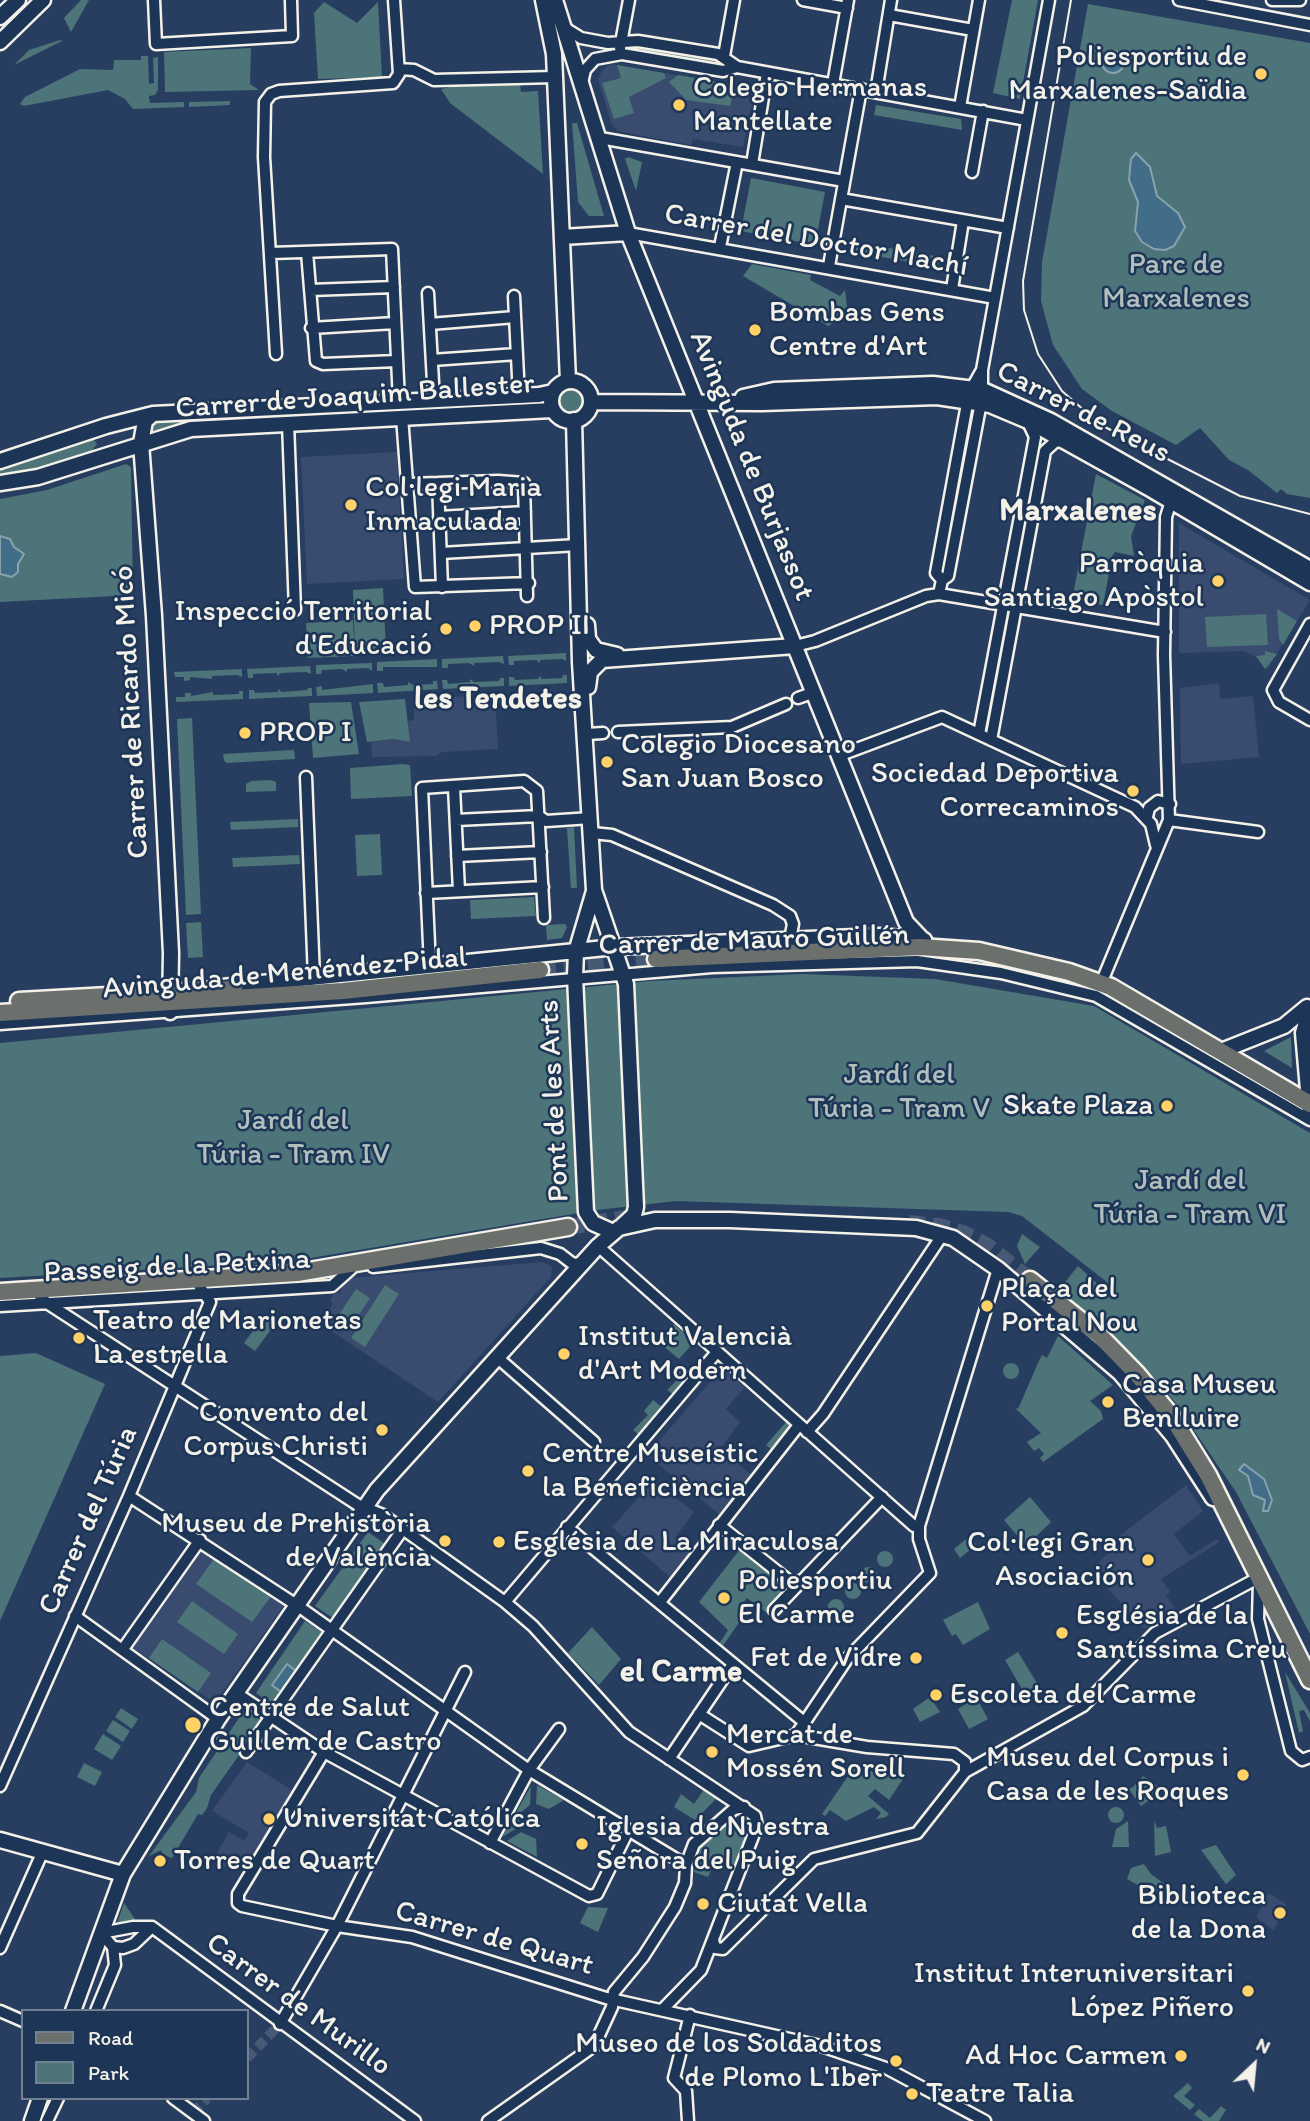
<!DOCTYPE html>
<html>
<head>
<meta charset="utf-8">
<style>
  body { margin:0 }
  #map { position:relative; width:1310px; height:2121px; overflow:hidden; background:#283e61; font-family:Itim,sans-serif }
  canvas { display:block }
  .legend { position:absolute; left:21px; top:2009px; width:228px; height:91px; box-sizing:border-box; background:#1d3557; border:2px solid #738091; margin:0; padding:9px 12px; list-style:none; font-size:21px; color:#f4f1e8 }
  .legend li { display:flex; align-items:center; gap:14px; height:35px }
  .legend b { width:35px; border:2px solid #738091 }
  .north { position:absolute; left:1219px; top:2030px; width:70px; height:70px; -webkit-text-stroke:5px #1d3557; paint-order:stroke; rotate:26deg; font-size:19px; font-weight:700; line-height:28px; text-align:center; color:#f4f1e8 }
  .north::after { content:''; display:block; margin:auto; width:24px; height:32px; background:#f4f1e8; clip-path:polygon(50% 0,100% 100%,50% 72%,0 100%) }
</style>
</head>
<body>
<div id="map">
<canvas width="1310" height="2121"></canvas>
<ul class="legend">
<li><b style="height:9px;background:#6b706d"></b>Road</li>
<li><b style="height:19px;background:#4c7479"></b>Park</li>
</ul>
<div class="north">N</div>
</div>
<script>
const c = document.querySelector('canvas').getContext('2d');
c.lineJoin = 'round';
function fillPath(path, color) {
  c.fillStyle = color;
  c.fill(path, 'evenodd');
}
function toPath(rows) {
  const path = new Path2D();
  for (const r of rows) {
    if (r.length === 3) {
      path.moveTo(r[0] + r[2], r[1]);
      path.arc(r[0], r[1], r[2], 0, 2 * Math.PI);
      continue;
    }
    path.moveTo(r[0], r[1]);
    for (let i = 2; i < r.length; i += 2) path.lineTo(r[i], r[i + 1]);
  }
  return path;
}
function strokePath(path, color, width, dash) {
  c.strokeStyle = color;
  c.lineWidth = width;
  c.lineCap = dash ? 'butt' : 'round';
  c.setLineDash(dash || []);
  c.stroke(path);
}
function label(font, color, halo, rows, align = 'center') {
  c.font = font + ' Itim,sans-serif';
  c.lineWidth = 5;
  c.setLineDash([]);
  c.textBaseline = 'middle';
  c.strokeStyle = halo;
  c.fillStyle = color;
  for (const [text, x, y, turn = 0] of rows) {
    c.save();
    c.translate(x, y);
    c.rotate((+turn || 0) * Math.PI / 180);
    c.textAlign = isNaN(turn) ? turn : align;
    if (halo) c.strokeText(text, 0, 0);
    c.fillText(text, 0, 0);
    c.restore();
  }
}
fillPath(toPath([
  [610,64,755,88,743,147,693,139,691,145,617,131,611,122,598,79,602,71],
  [397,452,404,579,307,584,301,457],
  [1179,523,1310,600,1268,668,1265,669,1258,658,1244,651,1179,653],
  [1219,683,1220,699,1253,696,1259,757,1181,764,1180,688],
  [495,695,498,749,442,752,436,756,372,757,371,742,395,739,409,742,408,721,414,720,414,705,428,705,428,698],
  [543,1262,552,1267,551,1277,438,1402,321,1324,333,1303,330,1300,335,1292,339,1294,348,1278],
  [723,1367,745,1387,726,1409,740,1422,720,1449,752,1475,720,1515,647,1455],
  [654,1481,694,1512,675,1538,692,1551,671,1578,612,1527],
  [1186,1485,1203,1511,1174,1534,1190,1556,1217,1539,1219,1542,1161,1579,1170,1592,1166,1596,1176,1610,1144,1629,1101,1581,1106,1575,1096,1565,1114,1547,1110,1543],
  [202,1547,285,1604,215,1703,133,1648],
  [247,1762,295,1792,252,1864,236,1855,227,1868,213,1860,229,1832,244,1841,249,1833,212,1811],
  [1269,1893,1286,1904,1274,1931,1256,1917,1263,1904,1259,1900]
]), '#394b6e');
fillPath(toPath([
  [81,0,89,0,71,32,64,18],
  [1012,0,1038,0,1020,99,993,93],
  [324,2,357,23,378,2,382,77,318,79,314,13],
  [1088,4,1310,43,1310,498,1287,494,1281,489,1277,493,1248,470,1229,460,1200,428,1176,445,1112,411,1082,389,1053,345,1041,301,1042,262],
  [60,40,62,41,14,65,29,50],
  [639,44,715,57,730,67,637,54],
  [251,48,250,84,259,90,165,92,164,52],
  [141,56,148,56,149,84,154,83,153,58,158,57,158,90,155,95,149,96,150,103,184,102,184,107,133,109,125,99,108,90,24,106,20,104,25,97,80,69,113,70,114,60,141,60],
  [617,65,664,73,666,78,629,97,634,113,614,119,602,83,621,78],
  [678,75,735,85,730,106,686,100,669,82],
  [520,84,521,92,538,91,543,174,450,103,441,89,461,85],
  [230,101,230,105,189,107,189,102],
  [876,105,961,119,962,130,874,115],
  [572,123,577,123,604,216,589,216,578,202],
  [628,157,642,162,636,191,625,159],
  [751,178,825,192,815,245,741,231],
  [850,241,940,257,938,267,848,251],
  [752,264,811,275,810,280,840,296,845,290,848,315,828,326,743,276],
  [570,401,12],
  [188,419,188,422,151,432,157,421],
  [87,439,94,440,97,444,90,453,26,473,0,475,0,468],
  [126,464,131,467,133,595,0,602,0,499,47,490],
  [1096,474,1145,500,1131,536,1134,556,1115,552,1106,565,1110,568,1103,605,1072,600],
  [383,588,386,650,355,651,353,590],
  [1277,609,1297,621,1283,645,1279,639],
  [1266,614,1268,645,1207,647,1205,617],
  [353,620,355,656,308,658,306,623],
  [1265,651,1277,654,1265,669,1256,656,1265,655],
  [566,653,566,661,562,659,540,660,540,663,536,660,514,661,514,665,509,665,508,656],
  [503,656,504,664,499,662,474,663,474,666,469,663,448,664,448,668,442,668,442,659],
  [437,659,437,667,383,667,383,671,377,671,377,662],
  [372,663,372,671,368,668,347,669,347,672,342,669,322,670,321,674,316,674,316,665],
  [310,666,311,674,306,672,281,673,277,676,277,673,253,674,253,678,248,678,247,669],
  [242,669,242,677,237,675,212,676,212,679,190,677,190,680,184,681,184,677,175,677,174,672],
  [563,675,567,675,567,683,509,686,509,677,514,677,515,680,537,679,541,676,541,679,562,678],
  [500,678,504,678,504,686,443,689,442,680,447,680,448,684,470,682,470,679,474,682,499,681],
  [433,681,437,681,438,689,378,693,377,683,383,683,384,687,408,685,408,682,413,685,433,684],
  [373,684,373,693,317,696,316,687,322,686,322,690],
  [308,688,312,688,312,696,249,699,249,690,254,690,255,693,278,692,278,689,282,692,307,690],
  [239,691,243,691,243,699,176,702,176,697,185,697,185,693,191,693,191,696,213,692,213,695,239,694],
  [405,699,410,742,394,739,367,742,359,702],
  [351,702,359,754,313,758,309,703],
  [192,718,201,914,186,915,177,719],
  [294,750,295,759,226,763,224,760,223,754],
  [403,764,410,765,412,796,351,799,350,768],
  [271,780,276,782,276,791,246,792,246,784,251,781],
  [298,819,298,827,231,830,230,822],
  [574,827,577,888,571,888,567,828],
  [380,834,382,875,357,876,355,835],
  [299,855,300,864,233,867,232,858],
  [534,897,536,916,471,919,470,900],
  [201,922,203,957,188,958,186,923],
  [565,924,567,927,562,938,547,940,546,925],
  [802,974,935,979,1094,1006,1310,1133,1310,1634,1236,1492,1174,1401,1146,1368,1137,1365,1058,1291,1078,1266,1102,1288,1107,1282,1022,1216,1008,1212,676,1201,597,1210,293,1261,0,1278,0,1043,651,981],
  [1291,1037,1292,1068,1264,1051],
  [1022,1234,1040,1247,1025,1264,1017,1246],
  [385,1285,399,1294,365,1347,351,1338],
  [356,1289,370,1298,350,1329,336,1319],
  [264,1316,275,1324,255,1351,244,1343],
  [674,1324,694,1342,679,1359,662,1345],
  [1058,1336,1113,1385,1090,1401,1101,1411,1103,1419,1043,1462,1040,1458,1044,1454,1039,1448,1034,1451,1027,1442,1041,1433,1014,1407,1018,1409,1038,1363,1042,1355,1047,1358],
  [36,1353,105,1384,0,1621,0,1356],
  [1011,1371,8],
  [683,1364,693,1373,674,1395,667,1390,678,1379,674,1375],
  [653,1400,663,1408,639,1435,633,1430,648,1415,644,1411],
  [786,1422,791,1427,772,1450,766,1445],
  [1030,1497,1051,1522,1026,1546,1004,1520],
  [368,1532,388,1546,336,1620,315,1606],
  [970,1536,976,1545,960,1558,954,1549],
  [741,1548,788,1585,767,1613,747,1598,738,1609,745,1614,722,1647,719,1644,728,1630,699,1602],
  [885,1559,8],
  [216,1556,272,1595,252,1622,196,1584],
  [869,1575,8],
  [853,1591,8],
  [836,1607,8],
  [192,1601,238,1634,224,1654,177,1622],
  [978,1602,990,1629,963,1645,956,1634,952,1636,943,1620],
  [305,1621,326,1635,274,1706,256,1693],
  [592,1627,621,1659,599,1685,568,1653],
  [162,1639,211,1673,198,1692,149,1658],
  [1018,1652,1043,1693,1029,1701,1005,1660],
  [1285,1672,1310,1713,1310,1721,1304,1710,1299,1711,1303,1731,1299,1733],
  [930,1697,940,1712,920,1722,913,1709],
  [976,1697,988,1719,969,1729,958,1709],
  [121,1708,138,1719,132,1729,115,1717],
  [245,1709,263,1721,211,1795,207,1808,202,1815,198,1814,172,1858,162,1854,161,1850,149,1856,196,1792,199,1778],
  [113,1720,130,1731,123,1742,106,1731],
  [103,1734,121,1746,112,1760,94,1749],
  [84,1763,102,1772,95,1786,77,1777],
  [853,1769,905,1776,889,1800,875,1789,868,1796,889,1814,886,1817,876,1819,881,1813,874,1807,846,1821,830,1810,825,1816,822,1814],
  [1143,1776,1164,1790,1141,1806,1128,1788,1132,1788],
  [537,1785,564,1800,549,1809,536,1804],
  [531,1786,530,1805,519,1814,519,1827,502,1837],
  [705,1788,718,1797,695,1820,674,1807,681,1794,694,1804],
  [1116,1815,8],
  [1154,1820,1157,1828,1166,1826,1171,1852,1155,1856],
  [1128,1821,1129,1847,1112,1847,1116,1829],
  [725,1823,746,1835,731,1871,714,1864,708,1877,694,1872,702,1843],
  [521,1832,536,1839,537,1857,507,1841],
  [1216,1845,1236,1875,1226,1884,1201,1850],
  [1144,1864,1151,1874,1166,1885,1159,1894,1149,1885,1145,1889,1127,1879,1131,1868],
  [124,1903,137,1922,116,1926],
  [588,1907,608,1908,598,1932,580,1923],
  [1188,2083,1192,2088,1184,2096,1195,2105,1190,2110,1173,2096],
  [1221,2106,1226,2110,1219,2121,1203,2121,1194,2114,1199,2109,1210,2118]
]), '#4c7479');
const water = toPath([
  [1113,62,11],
  [1136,153,1150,167,1157,196,1178,213,1185,227,1174,246,1165,250,1154,249,1142,242,1135,231,1138,202,1129,180,1131,159,1136,153],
  [0,536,10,539,14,547,24,554,18,564,18,572,12,577,0,574,0,536],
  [1244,1464,1264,1479,1272,1500,1268,1511,1263,1511,1265,1500,1253,1495,1248,1476,1239,1470,1244,1464],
  [287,1664,296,1671,281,1692,272,1685,287,1664]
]);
fillPath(water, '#426d88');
strokePath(water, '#89a2ae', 2);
strokePath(toPath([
  [247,2058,280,2024],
  [193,2113,207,2098]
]), '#475975', 10, [10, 5]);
strokePath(toPath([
  [540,970,656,959],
  [909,1223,939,1226,965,1234,988,1246,1030,1280],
  [568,1227,638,1216]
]), '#475975', 16, [16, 8]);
const street = toPath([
  [154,0,156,44,292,36,291,0],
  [803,0,847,8],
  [1179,0,1310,25],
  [1272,0,1300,0],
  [889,15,973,30],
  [565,28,581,38,608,43,638,41,718,54,737,67],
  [620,48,629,0],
  [724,56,734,0],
  [399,69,414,70,434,80,555,77],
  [582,83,585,70,595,59,622,54,723,71,737,67,1027,120],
  [833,84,848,0],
  [876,92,891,0],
  [960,107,979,0],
  [600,138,844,181],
  [752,164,767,73],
  [972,172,983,111],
  [841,199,1008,228],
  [628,233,995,298],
  [720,247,737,162],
  [307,252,316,361,323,364,397,361],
  [271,253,392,249,399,402],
  [829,266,861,89],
  [952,289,963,221],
  [310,290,394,287],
  [428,293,434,400],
  [514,296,519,396],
  [430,324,515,317],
  [311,328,395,323],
  [276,354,264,157,265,102,271,94,279,91,393,83,399,74,394,0],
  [432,360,517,354],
  [402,417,415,587,529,583],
  [288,423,295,610],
  [438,483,442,587],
  [408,484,498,481,524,483,527,596],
  [439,517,525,512],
  [441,553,578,545],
  [942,580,936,573,969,393,982,370],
  [939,594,942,580,948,576,982,397,982,370,1049,0],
  [1310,624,1273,690,1279,702,1310,720],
  [795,646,815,641,926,596,939,594,1165,632],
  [798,698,812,693],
  [618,732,732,727,786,704],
  [587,734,603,733],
  [979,734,1035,437,1028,422],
  [991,740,1045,451,1056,441,1064,442],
  [838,756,942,717,1135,807,1151,824,1156,845],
  [306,777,314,978],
  [454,787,459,891],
  [1147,817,1149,808,1158,801,1170,804],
  [456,820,539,816,546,821,591,818],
  [1169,820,1258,832],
  [592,833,612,835,773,905,790,916,793,924,790,939],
  [457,856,541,852],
  [426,893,543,887],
  [430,967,422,788,524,781,537,791,544,918],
  [1100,986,1169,820,1164,655,1166,517,1171,501],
  [0,1024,366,997,712,967,917,961,1001,973,1096,996,1310,1120],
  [598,1246,914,1526,919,1526],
  [373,1267,541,1248,560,1254,573,1264,583,1263],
  [34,1290,47,1303,358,1505,383,1515,505,1602,533,1626,629,1732,755,1816,757,1826,701,1970,663,2009],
  [0,1306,332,1286,351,1269],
  [498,1358,594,1442],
  [807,1432,823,1414,943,1234],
  [129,1496,298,1606,529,1770,686,1865],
  [719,1525,788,1580,793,1584,799,1581],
  [567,1527,804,1722],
  [1259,1582,1258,1619,1291,1751,1302,1760,1310,1757],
  [505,1602,717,1352],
  [660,1602,799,1425],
  [774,1610,882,1497],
  [75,1616,218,1719],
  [123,1649,200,1540],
  [236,1693,324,1752,589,1896,597,1894,600,1888,628,1831],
  [699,1714,749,1746,796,1735,867,1747,954,1754,965,1762,965,1772],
  [796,1735,847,1659,930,1573,919,1539,919,1526,998,1269],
  [246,1752,403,1529],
  [324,1752,238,1894,238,1903,242,1906,337,1926,412,1937,606,1998,821,2046,886,2068,985,2121],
  [669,1759,733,1664],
  [0,1786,129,1496,210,1302,194,1278],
  [490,1843,529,1770,559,1729],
  [133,1927,152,1927,134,1944,123,1948,113,1947,101,1933,133,1927],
  [152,1927,415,2121],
  [713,1940,715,1948,723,1949,814,1859,917,1833,965,1772,1083,1706,1155,1633,1258,1578],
  [0,1948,43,1851],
  [0,2011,23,2021],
  [96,2011,115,1965,113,1947],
  [280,2024,337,1926,465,1672],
  [173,2098,204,2121],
  [47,2121,58,2098],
  [488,2121,594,2046,612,2007,614,1992,643,1957,675,1907,685,1883,686,1865,694,1844,734,1809,744,1807],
  [688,2121,686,2091,674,2078,690,2015]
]);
const secondary = toPath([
  [543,0,554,54,568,381],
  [555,0,628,233,906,922,923,940],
  [0,17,18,0],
  [0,42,43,0],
  [562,237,628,233],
  [571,401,20],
  [743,397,774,390,933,384,983,390,1051,421,1310,569],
  [591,402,762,403,937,397,990,405,1028,421,1152,490,1310,583],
  [153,414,145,421,141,443,154,616,171,953,170,1012],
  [574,420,580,662,594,890,626,984,636,1207,634,1215,622,1226],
  [0,461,106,426,153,414,539,395,553,392],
  [0,483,38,477,191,429,552,410],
  [587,625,588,639,596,650,617,655],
  [588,687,590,672,602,660,795,646],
  [594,891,576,952,575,977,586,1212,593,1223,613,1232],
  [222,987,615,947,880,936,924,940],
  [1310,1008,1303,1033,1310,1112],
  [1221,1051,1284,1026,1307,1007],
  [0,1840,123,1874],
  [73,2011,123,1874,218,1719,377,1490,598,1246,619,1228,655,1220,730,1220,916,1228,953,1238,998,1269,1120,1373,1173,1436,1213,1498],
  [32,2121,40,2098]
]);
const primary = toPath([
  [656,959,920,947,979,951,1069,972,1111,987,1310,1104],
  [19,1001,234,989],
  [0,1013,343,991,540,970],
  [1030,1280,1099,1335,1137,1374,1172,1417,1208,1475,1310,1680],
  [0,1292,297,1273,568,1227]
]);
strokePath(street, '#f4f1e8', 15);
strokePath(secondary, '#f4f1e8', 19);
strokePath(primary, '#f4f1e8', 21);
strokePath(street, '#1d3557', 10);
strokePath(secondary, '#1d3557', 14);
strokePath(primary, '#6b706d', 16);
strokePath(toPath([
  [1071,0,1023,281,1024,310,1038,354,1062,391,1101,425,1240,496,1310,514]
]), '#f4f1e8', 2);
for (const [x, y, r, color] of [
  [1261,74,7,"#ffd166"],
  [679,105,7,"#ffd166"],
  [755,330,7,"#ffd166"],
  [351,505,7,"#ffd166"],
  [1218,581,7,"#ffd166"],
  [475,626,7,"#ffd166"],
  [446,629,7,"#ffd166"],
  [245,733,7,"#ffd166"],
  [607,762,7,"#ffd166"],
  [1133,791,7,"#ffd166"],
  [1167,1106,7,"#ffd166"],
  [987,1306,7,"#ffd166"],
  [79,1338,7,"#ffd166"],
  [564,1354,7,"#ffd166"],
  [1108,1402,7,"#ffd166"],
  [382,1430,7,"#ffd166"],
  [528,1471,7,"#ffd166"],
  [445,1541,7,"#ffd166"],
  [499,1542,7,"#ffd166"],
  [1148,1560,7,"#ffd166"],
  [724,1598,7,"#ffd166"],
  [1062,1633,7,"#ffd166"],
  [916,1658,7,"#ffd166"],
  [936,1695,7,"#ffd166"],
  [193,1725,9,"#ffd166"],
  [712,1752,7,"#ffd166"],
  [1243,1775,7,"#ffd166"],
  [269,1819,7,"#ffd166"],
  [582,1844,7,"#ffd166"],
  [160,1861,7,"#ffd166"],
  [703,1904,7,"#ffd166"],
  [1280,1913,7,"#ffd166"],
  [1248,1991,7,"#ffd166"],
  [1181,2056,7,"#ffd166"],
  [896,2061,7,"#ffd166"],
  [912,2094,7,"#ffd166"]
]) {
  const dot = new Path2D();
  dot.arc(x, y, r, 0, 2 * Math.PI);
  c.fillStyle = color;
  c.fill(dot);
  strokePath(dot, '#1d3557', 2.5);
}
label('30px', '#f4f1e8', '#1d3557', [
  ["Poliesportiu de",1247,57,"right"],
  ["Marxalenes-Saïdia",1247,91,"right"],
  ["Colegio Hermanas",693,88],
  ["Mantellate",693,122],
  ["Bombas Gens",769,313],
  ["Centre d'Art",769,347],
  ["Col·legi Maria",365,488],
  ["Inmaculada",365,522],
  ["Parròquia",1204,564,"right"],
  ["Santiago Apòstol",1204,598,"right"],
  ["Inspecció Territorial",432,612,"right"],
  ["d'Educació",432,646,"right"],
  ["PROP II",489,626],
  ["PROP I",259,733],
  ["Colegio Diocesano",621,745],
  ["San Juan Bosco",621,779],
  ["Sociedad Deportiva",1119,774,"right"],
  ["Correcaminos",1119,808,"right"],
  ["Skate Plaza",1153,1106,"right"],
  ["Plaça del",1001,1289],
  ["Portal Nou",1001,1323],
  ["Teatro de Marionetas",93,1321],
  ["La estrella",93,1355],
  ["Institut Valencià",578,1337],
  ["d'Art Modern",578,1371],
  ["Casa Museu",1122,1385],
  ["Benlluire",1122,1419],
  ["Convento del",368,1413,"right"],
  ["Corpus Christi",368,1447,"right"],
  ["Centre Museístic",542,1454],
  ["la Beneficiència",542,1488],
  ["Museu de Prehistòria",431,1524,"right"],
  ["de València",431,1558,"right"],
  ["Església de La Miraculosa",513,1542],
  ["Col·legi Gran",1134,1543,"right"],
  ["Asociación",1134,1577,"right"],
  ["Poliesportiu",738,1581],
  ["El Carme",738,1615],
  ["Església de la",1076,1616],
  ["Santíssima Creu",1076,1650],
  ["Fet de Vidre",902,1658,"right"],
  ["Escoleta del Carme",950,1695],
  ["Centre de Salut",209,1708],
  ["Guillem de Castro",209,1742],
  ["Mercat de",726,1735],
  ["Mossén Sorell",726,1769],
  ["Museu del Corpus i",1229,1758,"right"],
  ["Casa de les Roques",1229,1792,"right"],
  ["Universitat Católica",283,1819],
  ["Iglesia de Nuestra",596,1827],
  ["Señora del Puig",596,1861],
  ["Torres de Quart",174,1861],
  ["Biblioteca",1266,1896,"right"],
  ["de la Dona",1266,1930,"right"],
  ["Ciutat Vella",717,1904],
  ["Institut Interuniversitari",1234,1974,"right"],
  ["López Piñero",1234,2008,"right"],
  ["Museo de los Soldaditos",882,2044,"right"],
  ["de Plomo L'Iber",882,2078,"right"],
  ["Ad Hoc Carmen",1167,2056,"right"],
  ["Teatre Talia",926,2094]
], 'left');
label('30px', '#f4f1e8', '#1d3557', [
  ["Carrer del Doctor Machí",816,241,10],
  ["Carrer de Joaquim Ballester",355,397,-4],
  ["Carrer de Reus",1083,413,27],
  ["Avinguda de Burjassot",751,466,68],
  ["Carrer de Ricardo Micó",132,712,-93],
  ["Carrer de Mauro Guillén",754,941,-2],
  ["Avinguda de Menéndez Pidal",285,974,-5],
  ["Pont de les Arts",555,1101,-93],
  ["Passeig de la Petxina",177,1267,-3],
  ["Carrer del Túria",89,1521,-66],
  ["Carrer de Quart",494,1939,16],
  ["Carrer de Murillo",298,2005,36]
]);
label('30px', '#b1bfbc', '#1d3557', [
  ["Parc de",1176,265],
  ["Marxalenes",1176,299],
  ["Jardí del",899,1075],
  ["Túria - Tram V",899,1109],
  ["Jardí del",293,1121],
  ["Túria - Tram IV",293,1155],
  ["Jardí del",1190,1181],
  ["Túria - Tram VI",1190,1215]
]);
label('bold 32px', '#f4f1e8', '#1d3557', [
  ["Marxalenes",1078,512],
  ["les Tendetes",498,700],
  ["el Carme",681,1673]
]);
</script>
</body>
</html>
